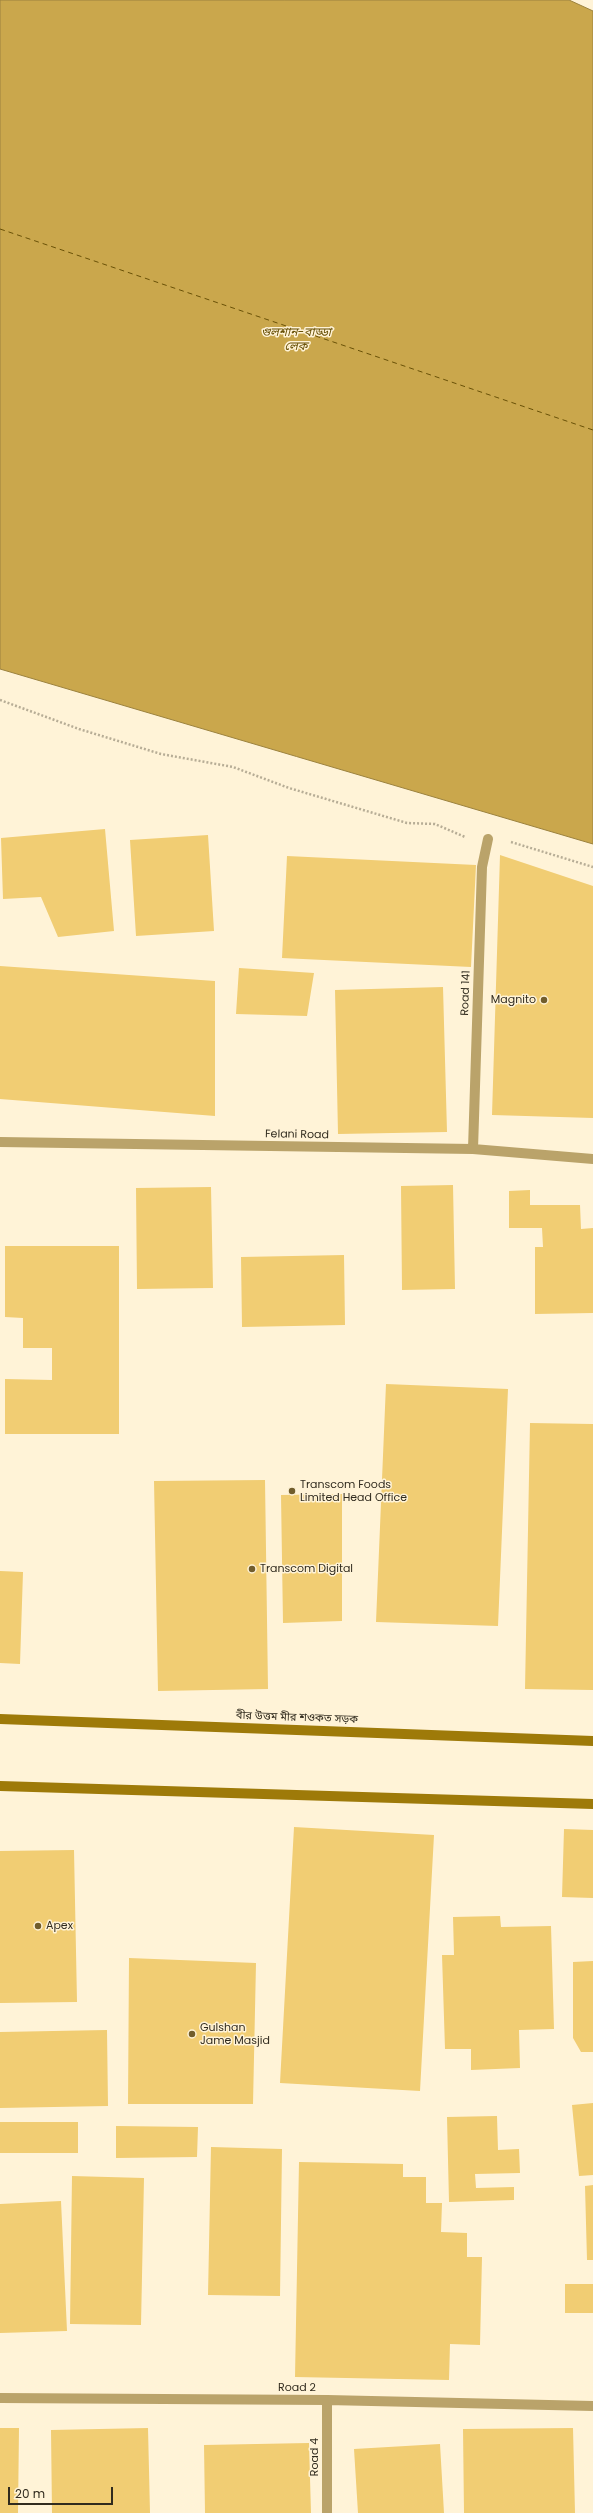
<!DOCTYPE html>
<html>
<head>
<meta charset="utf-8">
<style>
  body { margin:0 }
  #map { position:relative; width:593px; height:2513px; overflow:hidden; background:#fff3d7; font-family:Poppins,sans-serif }
  canvas { display:block }
  .scale { position:absolute; left:8px; top:2487px; width:105px; height:18px; box-sizing:border-box; border:2px solid #312b1e; border-top:0; padding-left:5px; font-size:12px; line-height:14px; white-space:nowrap; color:#312b1e; -webkit-text-stroke:3px #fff3d7; paint-order:stroke }
</style>
</head>
<body>
<div id="map">
<canvas width="593" height="2513"></canvas>
<div class="scale">20 m</div>
</div>
<script>
const c = document.querySelector('canvas').getContext('2d');
c.lineJoin = 'round';
function fillPath(path, color) {
  c.fillStyle = color;
  c.fill(path, 'evenodd');
}
function toPath(rows) {
  const path = new Path2D();
  for (const r of rows) {
    path.moveTo(r[0], r[1]);
    for (let i = 2; i < r.length; i += 2) path.lineTo(r[i], r[i + 1]);
  }
  return path;
}
function strokePath(path, color, width, dash) {
  c.strokeStyle = color;
  c.lineWidth = width;
  c.lineCap = dash ? 'butt' : 'round';
  c.setLineDash(dash || []);
  c.stroke(path);
}
function label(font, color, halo, rows, align = 'center') {
  c.font = font + ' Poppins,"Noto Sans Bengali",sans-serif';
  c.lineWidth = 3;
  c.setLineDash([]);
  c.textBaseline = 'middle';
  c.strokeStyle = halo;
  c.fillStyle = color;
  for (const [text, x, y, turn = 0] of rows) {
    c.save();
    c.translate(x, y);
    c.rotate((+turn || 0) * Math.PI / 180);
    c.textAlign = isNaN(turn) ? turn : align;
    if (halo) c.strokeText(text, 0, 0);
    c.fillText(text, 0, 0);
    c.restore();
  }
}
const water = toPath([
  [0,0,569,0,593,11,593,844,0,669,0,0]
]);
fillPath(water, '#caa74c');
strokePath(water, '#9c823e', 1);
strokePath(toPath([
  [0,229,593,430]
]), '#695107', 1, [5, 4]);
fillPath(toPath([
  [105,829,114,931,58,937,41,897,3,899,1,838],
  [208,835,214,931,136,936,130,840],
  [500,855,593,886,593,1118,492,1115],
  [287,856,476,865,471,967,282,958],
  [0,966,215,981,215,1116,0,1099],
  [239,968,314,973,307,1016,236,1014],
  [443,987,447,1132,338,1134,335,990],
  [453,1185,455,1289,402,1290,401,1186],
  [211,1187,213,1288,137,1289,136,1188],
  [530,1190,530,1205,580,1205,581,1229,593,1228,593,1313,535,1314,535,1247,543,1247,542,1228,509,1228,509,1191],
  [5,1246,119,1246,119,1434,5,1434,5,1379,52,1380,52,1348,23,1348,23,1318,5,1317],
  [344,1255,345,1325,242,1327,241,1257],
  [386,1384,508,1389,498,1626,376,1622],
  [530,1423,593,1424,593,1690,525,1689],
  [265,1480,268,1689,158,1691,154,1481],
  [342,1494,342,1621,283,1623,281,1495],
  [0,1571,23,1572,20,1664,0,1663],
  [294,1827,434,1835,420,2091,280,2083],
  [564,1829,593,1830,593,1898,562,1897],
  [74,1850,77,2002,0,2003,0,1851],
  [500,1916,501,1927,551,1926,554,2029,519,2030,520,2068,471,2070,471,2049,445,2049,442,1955,454,1955,453,1917],
  [129,1958,256,1963,253,2104,128,2104],
  [593,1961,593,2052,581,2052,573,2038,573,1962],
  [107,2030,108,2106,0,2108,0,2032],
  [593,2103,593,2175,579,2176,572,2105],
  [497,2116,498,2150,519,2149,520,2173,475,2174,476,2188,514,2187,514,2200,449,2202,447,2117],
  [0,2122,78,2122,78,2153,0,2153],
  [116,2126,198,2127,197,2157,116,2158],
  [211,2147,282,2149,280,2296,208,2295],
  [299,2162,403,2164,403,2177,426,2177,426,2203,442,2203,441,2232,467,2233,467,2257,482,2257,480,2345,450,2344,449,2380,295,2377],
  [72,2176,144,2178,141,2325,70,2324],
  [593,2185,593,2260,587,2260,585,2186],
  [61,2201,67,2331,0,2333,0,2204],
  [565,2284,593,2284,593,2313,565,2313],
  [0,2428,19,2428,18,2513,0,2513],
  [148,2428,150,2513,52,2513,51,2430],
  [573,2428,575,2513,464,2513,463,2429],
  [309,2443,311,2513,205,2513,204,2445],
  [440,2444,444,2513,358,2513,354,2449]
]), '#f1cd73');
strokePath(toPath([
  [0,700,79,729,161,754,233,767,289,788,407,823,435,824,465,837],
  [511,842,593,867]
]), '#b7ad96', 2.5, [2, 2]);
strokePath(toPath([
  [0,1142,473,1149,593,1159],
  [473,1149,482,867,488,839],
  [0,2398,327,2400,593,2406],
  [327,2513,327,2400]
]), '#baa36a', 10);
strokePath(toPath([
  [0,1719,593,1741],
  [0,1786,593,1804]
]), '#9e7a09', 10);
for (const [x, y, r, color] of [
  [544,1000,4,"#715d2c"],
  [292,1491,4,"#715d2c"],
  [252,1569,4,"#715d2c"],
  [38,1926,4,"#715d2c"],
  [192,2034,4,"#715d2c"]
]) {
  const dot = new Path2D();
  dot.arc(x, y, r, 0, 2 * Math.PI);
  c.fillStyle = color;
  c.fill(dot);
  strokePath(dot, '#fff3d7', 1.5);
}
label('11px', '#312b1e', '#fff3d7', [
  ["Road 141",466,993,-88],
  ["Felani Road",297,1135,1],
  ["বীর উত্তম মীর শওকত সড়ক",297,1718,2],
  ["Road 2",297,2388],
  ["Road 4",315,2457,-90]
]);
label('11px', '#312b1e', '#fff3d7', [
  ["Magnito",536,1000,"right"],
  ["Transcom Foods",300,1485],
  ["Limited Head Office",300,1498],
  ["Transcom Digital",260,1569],
  ["Apex",46,1926],
  ["Gulshan",200,2028],
  ["Jame Masjid",200,2041]
], 'left');
label('italic 12px', '#695107', '#fff3d7', [
  ["গুলশান-বাড্ডা",296,333],
  ["লেক",296,347]
]);
</script>
</body>
</html>
